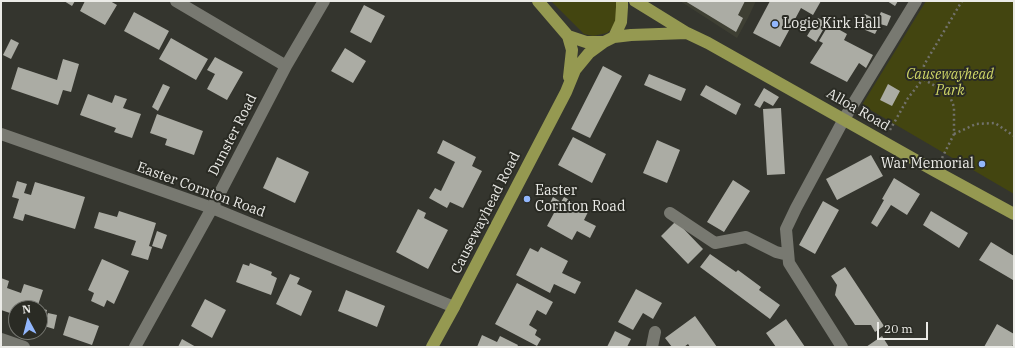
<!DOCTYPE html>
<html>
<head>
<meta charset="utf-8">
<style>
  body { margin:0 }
  #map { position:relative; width:1015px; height:348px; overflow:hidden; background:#34352e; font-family:"IBM Plex Serif",serif }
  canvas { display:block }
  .frame { position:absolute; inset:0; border:2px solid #ebebe7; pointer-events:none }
  .north { position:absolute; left:8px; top:300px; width:40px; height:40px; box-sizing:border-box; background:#2a2b24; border:1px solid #777872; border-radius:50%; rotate:353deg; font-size:11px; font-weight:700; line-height:16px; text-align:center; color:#ebebe7 }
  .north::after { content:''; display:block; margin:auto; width:14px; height:18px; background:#92b7fd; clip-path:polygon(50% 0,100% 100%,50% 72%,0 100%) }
  .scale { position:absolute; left:877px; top:322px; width:51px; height:18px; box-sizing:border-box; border:2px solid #ebebe7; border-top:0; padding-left:5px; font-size:12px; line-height:14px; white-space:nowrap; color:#ebebe7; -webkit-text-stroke:3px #2a2b24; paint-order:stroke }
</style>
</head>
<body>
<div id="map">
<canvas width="1015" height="348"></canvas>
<div class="frame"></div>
<div class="north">N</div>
<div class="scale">20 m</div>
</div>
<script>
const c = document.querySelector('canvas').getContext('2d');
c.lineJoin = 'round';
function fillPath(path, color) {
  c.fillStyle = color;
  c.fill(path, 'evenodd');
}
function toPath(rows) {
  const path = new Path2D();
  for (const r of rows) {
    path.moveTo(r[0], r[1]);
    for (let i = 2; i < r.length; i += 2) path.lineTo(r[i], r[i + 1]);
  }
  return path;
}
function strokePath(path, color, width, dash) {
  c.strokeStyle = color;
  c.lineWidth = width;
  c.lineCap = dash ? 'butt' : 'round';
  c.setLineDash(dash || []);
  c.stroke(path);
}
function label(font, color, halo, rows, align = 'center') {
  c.font = font + ' "IBM Plex Serif",serif';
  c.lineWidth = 4;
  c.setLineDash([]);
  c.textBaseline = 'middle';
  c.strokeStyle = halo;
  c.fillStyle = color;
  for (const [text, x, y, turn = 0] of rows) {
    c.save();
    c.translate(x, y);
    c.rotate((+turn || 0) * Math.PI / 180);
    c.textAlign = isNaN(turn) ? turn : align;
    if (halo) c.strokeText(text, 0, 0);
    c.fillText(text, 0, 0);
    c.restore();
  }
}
fillPath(toPath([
  [680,1,756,1,748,18,737,38]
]), '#3e3f33');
fillPath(toPath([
  [551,1,616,1,618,13,616,25,607,33,593,36,584,34],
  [926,1,1014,1,1014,194,862,105]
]), '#434510');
fillPath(toPath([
  [64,1,75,1,72,6],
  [85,1,110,1,117,5,105,25,80,11],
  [685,1,745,1,738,15,743,18,736,32],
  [770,1,821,1,813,15,801,8,780,47,753,33],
  [887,1,898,1,895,6],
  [364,5,385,16,371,43,350,32],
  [134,12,169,31,159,50,124,31],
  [881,12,891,16,887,26,880,24,875,34,858,27,865,14,877,20],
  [818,18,827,23,816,42,807,36],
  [829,24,847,34,844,40,873,55,866,68,859,63,847,82,810,63,823,43,819,41],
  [171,38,208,59,196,80,159,59],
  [11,39,19,43,11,59,3,55],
  [345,48,366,61,353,83,331,71],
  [215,57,243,72,227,100,207,89,215,74,207,70],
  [63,59,79,64,71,92,63,90,58,105,11,89,18,67,57,80],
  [603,66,622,76,590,138,571,129],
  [649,74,686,89,681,101,644,85],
  [163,84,170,87,158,111,152,107],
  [888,84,900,91,892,106,880,100],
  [706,85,741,104,736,115,700,95],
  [764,88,779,97,773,106,764,101,760,108,754,105],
  [88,94,112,103,115,95,127,99,123,108,141,114,132,138,114,132,116,128,80,115],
  [781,108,785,174,767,175,763,109],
  [157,114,203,131,194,155,165,145,167,139,150,133],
  [573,137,606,154,592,183,558,165],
  [443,140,476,157,472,166,482,171,463,208,450,202,447,208,429,198,435,188,441,191,455,162,437,153],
  [657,140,680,150,667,183,643,173],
  [871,155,883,176,837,200,826,179],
  [277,157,309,172,295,203,263,188],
  [894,178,920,194,907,215,891,205,877,227,871,223,884,200,882,199],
  [733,180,750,191,724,232,707,222],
  [17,181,27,184,24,193,31,195,35,182,85,197,75,229,25,214,23,221,13,218,19,199,12,197],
  [553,197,561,202,564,197,589,210,584,220,596,226,590,238,577,231,572,240,547,226,554,213,547,209],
  [823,201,839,210,815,254,799,245],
  [418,209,426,213,424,218,448,230,428,269,396,252],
  [119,211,156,223,149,246,152,247,148,260,131,255,136,241,94,228,99,212,117,217],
  [931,211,968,233,959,248,923,225],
  [676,221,703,249,688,264,661,236],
  [157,231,167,235,162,249,152,246],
  [991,242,1014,256,1014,278,1013,280,979,260],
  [541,247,568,261,562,273,581,282,575,294,554,284,550,293,516,275,530,248,538,252],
  [710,254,736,272,738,270,761,287,759,290,780,305,770,319,700,267],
  [102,259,129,271,114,304,107,300,104,307,91,301,94,293,88,290],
  [250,263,272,272,271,275,277,278,271,295,236,282,243,264,249,266],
  [845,267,884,326,875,332,871,325,855,325,835,295,837,285,831,276],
  [290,274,300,278,297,284,312,291,301,316,276,304],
  [1,278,9,281,7,288,21,293,24,284,43,290,37,308,16,308,16,315,1,310],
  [517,283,553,302,546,315,537,310,529,325,537,330,535,335,541,339,537,346,495,324],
  [636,289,662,303,653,319,643,313,633,330,618,322],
  [346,290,385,306,377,327,338,311],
  [205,299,226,310,212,338,191,326],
  [40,308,47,310,43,324,40,323],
  [48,313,57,315,54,329,44,326],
  [69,316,99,326,92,345,63,335],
  [695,316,717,347,690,347,688,344,684,347,672,347,665,338],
  [786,319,805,347,779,347,778,346,776,347,766,333],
  [997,324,1014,334,1014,343,1012,347,984,347],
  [615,331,631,339,627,347,607,347],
  [482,335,497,342,500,336,518,345,517,347,477,347],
  [882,336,889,347,866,347],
  [182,339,196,347,178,347]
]), '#abaca4');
strokePath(toPath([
  [890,130,908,98,923,79],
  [954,134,976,124,995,123,1014,136],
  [942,158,954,134,954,107,949,94,923,79,924,65,962,1]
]), '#72726c', 2.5, [2, 3]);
strokePath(toPath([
  [176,1,286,66],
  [1,134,212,208,454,307],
  [670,213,715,243,746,237,776,252,788,255],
  [1,339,24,347],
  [135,347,212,208,286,66,324,1],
  [652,347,655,332],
  [842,347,789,263,786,229,796,208,844,119,916,1]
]), '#787971', 12);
strokePath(toPath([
  [538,1,568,36,586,42,604,42,614,37,621,22,622,7,622,1],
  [635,1,687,33,708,43,935,171,1014,214],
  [568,36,572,50,569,77],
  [614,37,631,35,687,33],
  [432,347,454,307,566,92,575,70,589,53,604,42]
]), '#959951', 12);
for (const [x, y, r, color] of [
  [775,24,4,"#92b7fd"],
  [982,164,4,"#92b7fd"],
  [527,199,4,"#92b7fd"]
]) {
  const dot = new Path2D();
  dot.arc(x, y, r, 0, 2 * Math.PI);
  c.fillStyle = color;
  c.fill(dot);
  strokePath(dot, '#2a2b24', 1.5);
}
label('14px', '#ebebe7', '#2a2b24', [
  ["Logie Kirk Hall",783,24],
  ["War Memorial",974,164,"right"],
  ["Easter",535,191],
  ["Cornton Road",535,207]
], 'left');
label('italic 14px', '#cfd667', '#2a2b24', [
  ["Causewayhead",950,75],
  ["Park",950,91]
]);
label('14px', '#ebebe7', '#2a2b24', [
  ["Alloa Road",858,110,30],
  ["Dunster Road",233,135,-63],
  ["Easter Cornton Road",201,190,20],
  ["Causewayhead Road",486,213,-63]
]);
</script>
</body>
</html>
